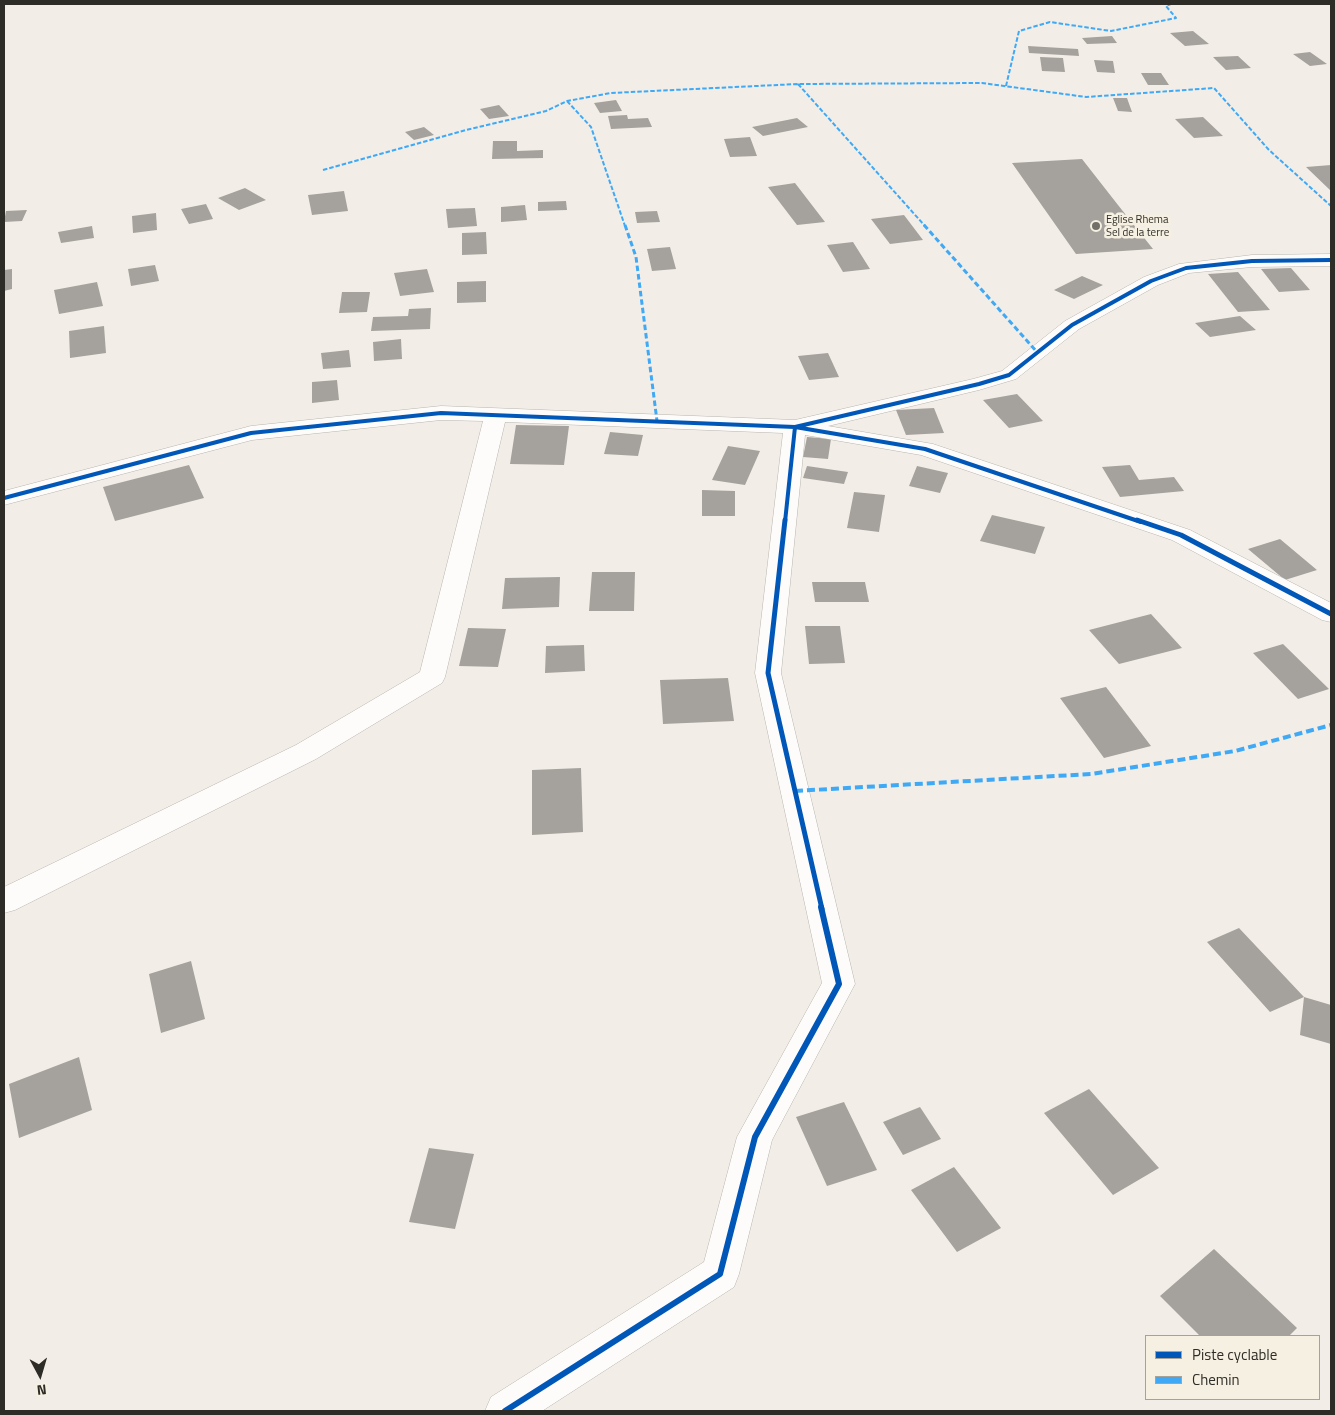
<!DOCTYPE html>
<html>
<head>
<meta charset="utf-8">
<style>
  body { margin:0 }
  #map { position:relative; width:1335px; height:1415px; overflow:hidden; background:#f2eee7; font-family:"Titillium Web",sans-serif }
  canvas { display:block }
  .frame { position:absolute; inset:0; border:5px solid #2e2c26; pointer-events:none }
  .legend { position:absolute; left:1145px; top:1335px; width:175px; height:65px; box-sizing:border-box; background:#f6f0e2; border:1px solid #a6a297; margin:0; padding:6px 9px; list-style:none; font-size:15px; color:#2e2c26 }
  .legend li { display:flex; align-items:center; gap:10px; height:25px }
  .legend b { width:25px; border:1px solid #a6a297 }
  .north { position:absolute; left:15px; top:1350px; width:50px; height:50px; -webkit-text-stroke:4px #f6f0e2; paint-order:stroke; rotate:174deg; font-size:14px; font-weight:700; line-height:20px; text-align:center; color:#2e2c26 }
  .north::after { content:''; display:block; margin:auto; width:18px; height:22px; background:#2e2c26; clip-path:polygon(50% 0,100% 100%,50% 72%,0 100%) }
</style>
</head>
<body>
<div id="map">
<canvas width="1335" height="1415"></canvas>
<div class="frame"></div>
<ul class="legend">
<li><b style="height:6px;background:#0057b8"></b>Piste cyclable</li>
<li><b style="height:6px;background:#3fa9f5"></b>Chemin</li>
</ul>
<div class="north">N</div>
</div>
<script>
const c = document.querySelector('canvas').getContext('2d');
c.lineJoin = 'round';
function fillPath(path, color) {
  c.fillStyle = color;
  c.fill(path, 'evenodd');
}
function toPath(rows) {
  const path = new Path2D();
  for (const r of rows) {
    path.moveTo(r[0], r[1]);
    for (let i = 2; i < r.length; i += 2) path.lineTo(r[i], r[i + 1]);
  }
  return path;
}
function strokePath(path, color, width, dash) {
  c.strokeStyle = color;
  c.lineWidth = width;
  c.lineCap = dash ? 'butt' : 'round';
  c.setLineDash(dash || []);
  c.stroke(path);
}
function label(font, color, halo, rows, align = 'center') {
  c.font = font + ' "Titillium Web",sans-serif';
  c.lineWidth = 5;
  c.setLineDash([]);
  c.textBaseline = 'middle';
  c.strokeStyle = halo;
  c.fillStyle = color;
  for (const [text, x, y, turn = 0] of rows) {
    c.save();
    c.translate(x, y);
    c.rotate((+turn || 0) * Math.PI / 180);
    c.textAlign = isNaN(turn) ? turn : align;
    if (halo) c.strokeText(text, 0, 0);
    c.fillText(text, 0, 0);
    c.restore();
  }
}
fillPath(toPath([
  [1193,31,1209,44,1185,46,1170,33],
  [1112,36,1117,43,1087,44,1082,38],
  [1028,46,1078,49,1079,56,1029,53],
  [1310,52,1327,64,1310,66,1293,54],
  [1238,56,1251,68,1226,70,1213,57],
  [1040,57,1063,58,1065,72,1042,71],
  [1094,60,1113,61,1115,73,1097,72],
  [1141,73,1161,73,1169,85,1148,85],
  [1113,98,1127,98,1132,112,1118,111],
  [616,100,622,111,600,113,594,103],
  [499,105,509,116,489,119,480,109],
  [627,115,628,119,648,118,652,127,611,129,608,116],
  [1203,117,1223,136,1194,138,1175,119],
  [797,118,808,127,763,136,752,127],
  [424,127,434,135,414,140,405,132],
  [750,137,757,156,730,157,724,139],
  [493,141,517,141,517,151,543,150,543,158,492,159],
  [1082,159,1118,205,1153,249,1076,254,1012,163],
  [1331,165,1331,191,1306,167],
  [795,183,825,222,797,225,768,187],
  [245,188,266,200,239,210,218,198],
  [344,191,348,211,312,215,308,195],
  [566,201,567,210,538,211,538,202],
  [206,204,213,219,189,224,181,209],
  [525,205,527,220,501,222,501,207],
  [475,208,477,226,448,228,446,209],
  [27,210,22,221,4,222,6,211],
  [657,211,660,222,637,223,635,212],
  [156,213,157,230,133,233,132,216],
  [904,215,923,240,890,244,871,219],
  [92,226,94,238,61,243,58,232],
  [486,232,487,254,462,255,462,233],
  [853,242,870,269,843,272,827,245],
  [670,247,676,269,652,271,647,249],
  [155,265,159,281,131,286,128,269],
  [1291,268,1310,290,1279,292,1261,269],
  [12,269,12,289,4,291,4,270],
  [427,269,434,292,400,296,394,273],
  [1238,272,1270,310,1238,312,1208,274],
  [1082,276,1103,285,1074,299,1054,290],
  [486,281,486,302,457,303,457,282],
  [97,282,103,306,59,314,54,290],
  [342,292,370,292,367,312,339,313],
  [431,308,430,329,371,331,373,317,408,316,409,309],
  [1240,316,1256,330,1210,337,1195,323],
  [104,326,106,353,70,358,69,331],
  [401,339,402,359,374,361,373,342],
  [349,350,351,367,323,369,321,353],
  [828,353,839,377,809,380,798,356],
  [337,380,339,400,312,403,312,382],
  [1017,394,1043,421,1009,428,983,400],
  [934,408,944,433,906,435,896,410],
  [516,425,569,426,564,465,510,464],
  [610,432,643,435,638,456,604,454],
  [807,437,831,439,828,459,803,457],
  [728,446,760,451,745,485,712,480],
  [189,465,204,498,115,521,103,487],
  [1130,465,1139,480,1174,477,1184,491,1120,497,1102,467],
  [807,466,848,472,844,484,803,478],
  [917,466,948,473,940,493,909,486],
  [702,490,735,491,735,516,702,516],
  [854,492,885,495,879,532,847,528],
  [992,515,1045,527,1035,554,980,541],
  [1280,539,1317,570,1285,580,1248,549],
  [592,572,635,572,634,611,589,611],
  [560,577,559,607,502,609,505,578],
  [812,582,865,582,869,602,815,602],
  [1151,614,1182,648,1119,664,1089,630],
  [805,626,840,626,845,663,809,664],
  [468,628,506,629,498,667,459,666],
  [1283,644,1329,689,1298,699,1253,653],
  [584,645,585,671,545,673,546,646],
  [728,678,734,721,663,724,660,680],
  [1106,687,1151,746,1104,758,1060,698],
  [581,768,583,832,532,835,532,770],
  [1239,928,1304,997,1331,1005,1331,1044,1300,1035,1304,997,1270,1012,1207,942],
  [191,961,205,1019,161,1033,149,974],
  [79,1057,92,1110,19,1138,9,1084],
  [1089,1089,1159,1168,1113,1195,1044,1113],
  [844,1102,877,1170,827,1186,796,1117],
  [920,1107,941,1139,903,1155,883,1122],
  [429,1148,474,1154,455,1229,409,1222],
  [954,1167,1001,1228,957,1252,911,1190],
  [1214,1249,1297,1328,1289,1336,1200,1336,1160,1296]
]), '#a5a29d');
const minor = toPath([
  [1331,254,1331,266,1252,267,1189,273,1158,285,1079,329,1016,379,979,390,828,426,933,444,1190,530,1331,603,1331,622,1322,620,1172,540,921,455,805,435,781,673,855,984,772,1140,739,1274,734,1287,542,1411,485,1411,491,1397,704,1262,737,1137,822,983,755,673,783,433,505,422,445,677,442,683,316,759,15,910,4,913,4,887,296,745,420,672,483,421,441,420,252,440,4,505,4,491,251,426,441,406,795,420,973,379,1002,371,1065,321,1144,277,1179,264,1252,255,1331,254]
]);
strokePath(minor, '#b8b5af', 1);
fillPath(minor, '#fdfcfb');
strokePath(toPath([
  [798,84,925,226],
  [1006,86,1019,31,1050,22,1111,31,1176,18,1166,6,1171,4],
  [567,101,591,127,625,226],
  [323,170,466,130,546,111,567,101,611,93,798,84,982,83,1086,97,1214,88,1269,150,1331,206]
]), '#3fa9f5', 2, [4.5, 2]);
strokePath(toPath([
  [625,225,636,257,657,421],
  [924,225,1037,352]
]), '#3fa9f5', 3, [5.5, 3]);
strokePath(toPath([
  [795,791,1091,774,1235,751,1331,725]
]), '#3fa9f5', 4, [8, 4]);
strokePath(toPath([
  [4,498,251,433,441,413,795,427,925,449,1141,522],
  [785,522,795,427,979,384,1009,375,1072,325,1151,281,1186,268,1252,261,1331,260]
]), '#0057b8', 4);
strokePath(toPath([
  [785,520,768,673,822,909],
  [1137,520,1181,535,1331,614]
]), '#0057b8', 5);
strokePath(toPath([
  [505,1411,720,1274,755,1137,839,984,821,907]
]), '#0057b8', 6);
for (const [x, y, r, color] of [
  [1096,226,5,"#73706a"]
]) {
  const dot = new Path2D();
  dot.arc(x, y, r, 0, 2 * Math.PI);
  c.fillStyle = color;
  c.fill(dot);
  strokePath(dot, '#f6f0e2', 2);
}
label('11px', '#2e2c26', '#f6f0e2', [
  ["Eglise Rhema",1106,220],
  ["Sel de la terre",1106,233]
], 'left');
</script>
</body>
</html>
